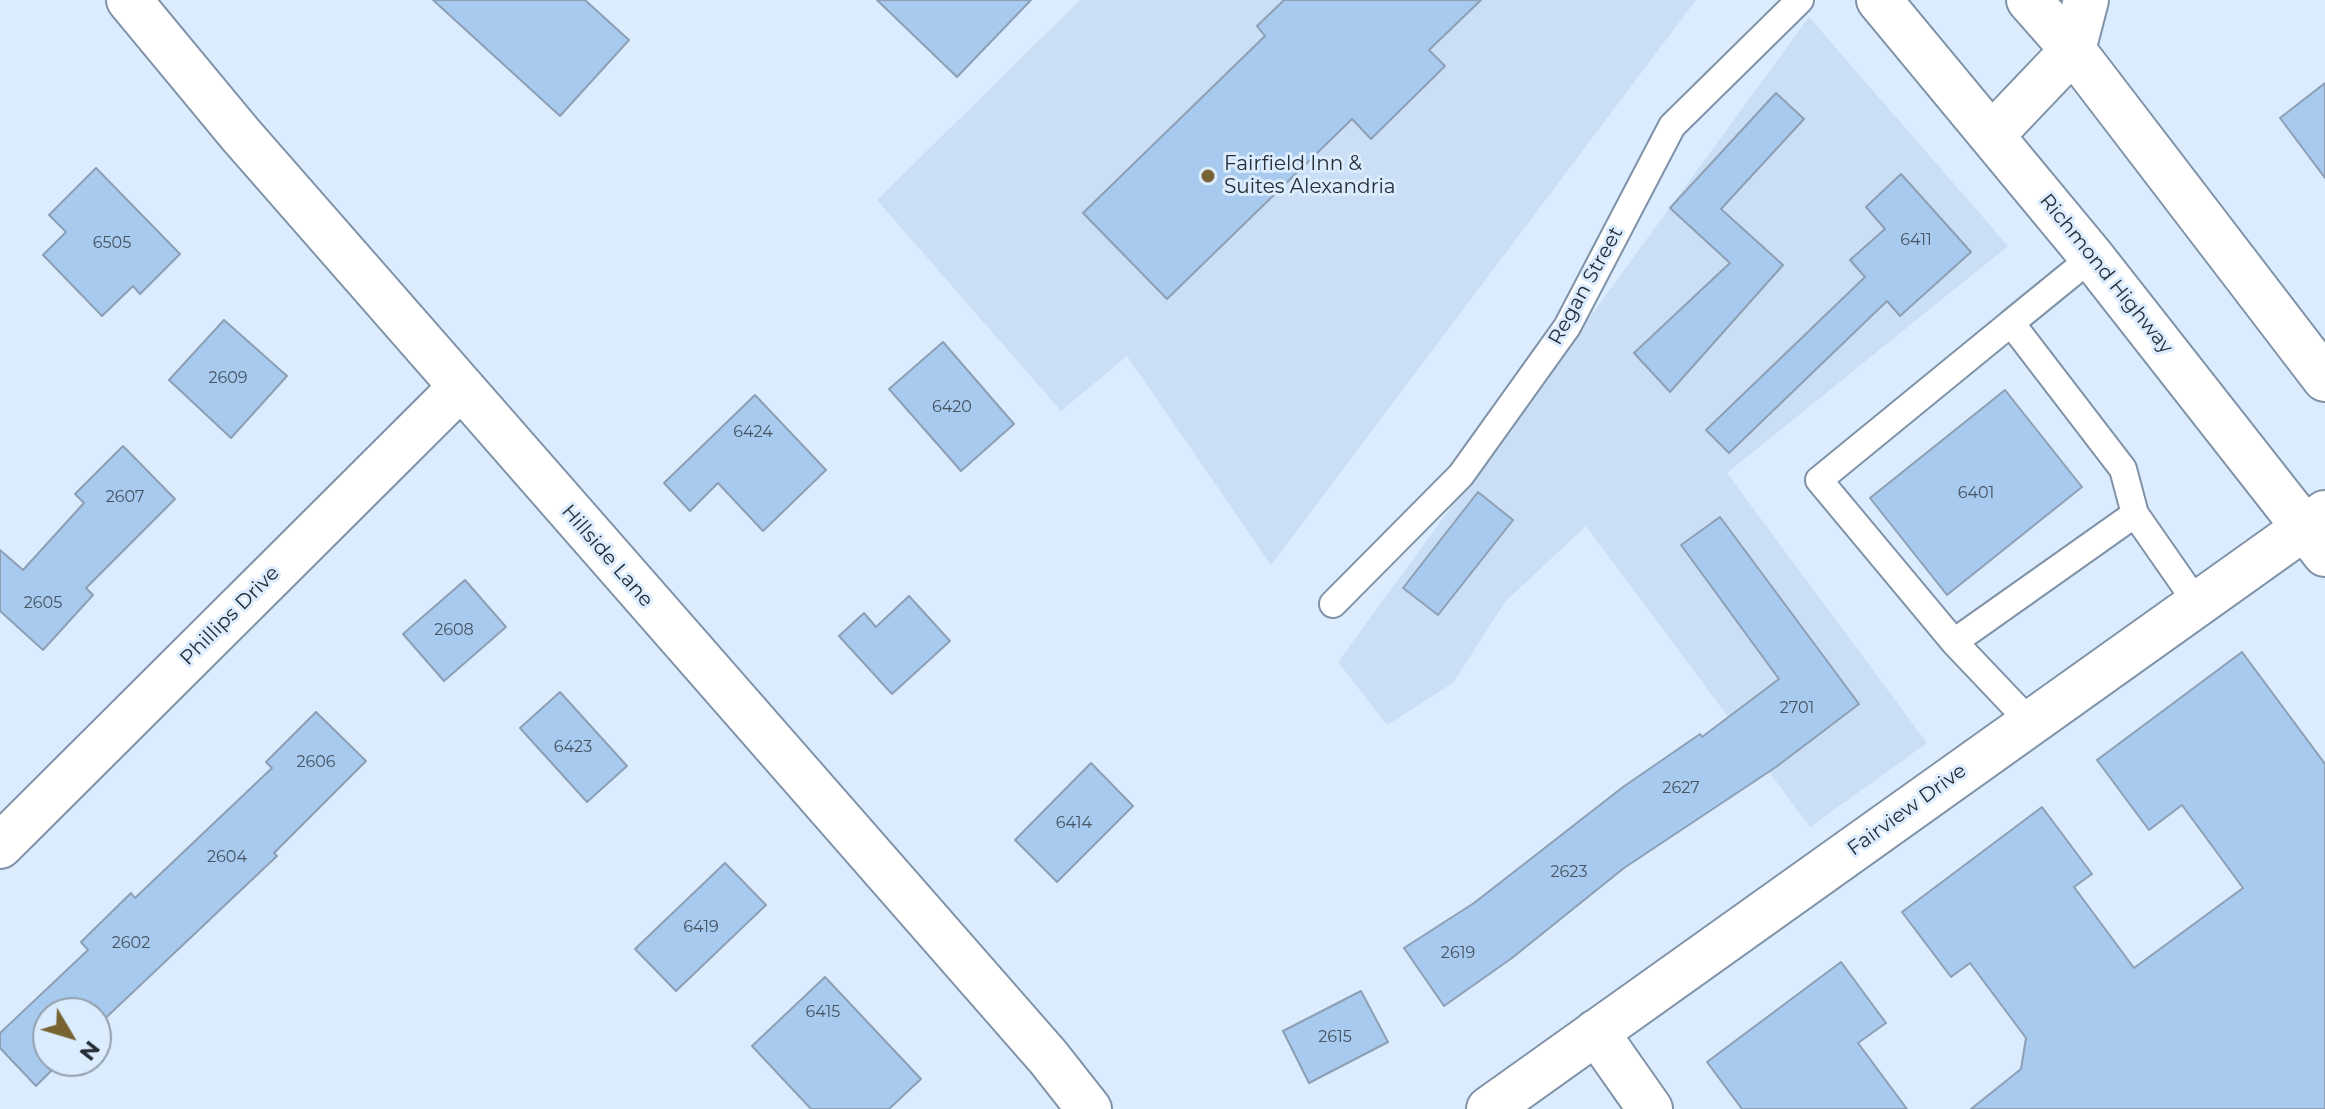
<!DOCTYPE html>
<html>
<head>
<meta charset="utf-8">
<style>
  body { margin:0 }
  #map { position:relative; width:2325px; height:1109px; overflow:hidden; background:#dbecfe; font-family:Montserrat,sans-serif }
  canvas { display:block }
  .north { position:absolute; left:32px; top:997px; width:80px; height:80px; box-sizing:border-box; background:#dbecfe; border:2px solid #92a0ae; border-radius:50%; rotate:128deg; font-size:22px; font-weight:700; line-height:32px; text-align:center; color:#252d35 }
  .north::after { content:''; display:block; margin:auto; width:28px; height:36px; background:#776432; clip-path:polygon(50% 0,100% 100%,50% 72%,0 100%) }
</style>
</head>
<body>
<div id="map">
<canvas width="2325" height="1109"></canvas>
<div class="north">N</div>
</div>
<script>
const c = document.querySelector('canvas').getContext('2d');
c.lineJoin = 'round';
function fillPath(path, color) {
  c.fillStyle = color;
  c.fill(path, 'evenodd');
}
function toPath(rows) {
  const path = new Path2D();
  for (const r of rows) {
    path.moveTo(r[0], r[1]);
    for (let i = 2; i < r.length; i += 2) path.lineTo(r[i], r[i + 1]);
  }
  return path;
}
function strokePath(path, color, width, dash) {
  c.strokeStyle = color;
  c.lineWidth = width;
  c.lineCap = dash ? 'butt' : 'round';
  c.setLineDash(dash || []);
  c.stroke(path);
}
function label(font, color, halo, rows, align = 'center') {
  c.font = font + ' Montserrat,sans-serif';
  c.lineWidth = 6;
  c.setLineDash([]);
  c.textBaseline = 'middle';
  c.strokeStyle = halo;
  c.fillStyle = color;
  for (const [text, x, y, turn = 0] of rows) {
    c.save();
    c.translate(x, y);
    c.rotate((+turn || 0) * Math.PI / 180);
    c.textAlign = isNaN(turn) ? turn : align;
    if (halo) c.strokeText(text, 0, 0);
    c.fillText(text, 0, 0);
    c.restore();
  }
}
fillPath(toPath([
  [1080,0,1696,0,1271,565,1127,356,1061,411,877,200],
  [1809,17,2008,246,1727,473,1927,743,1810,827,1586,526,1505,602,1453,683,1387,725,1338,662]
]), '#cadef5');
const building = toPath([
  [433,0,585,0,629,40,560,116,433,0],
  [877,0,1031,0,957,77,877,0],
  [1284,0,1481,0,1429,50,1445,66,1371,139,1352,119,1167,299,1083,213,1265,36,1257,26,1284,0],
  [2325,83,2325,178,2280,118,2325,83],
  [1776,93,1804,119,1721,209,1783,265,1670,392,1634,353,1730,263,1670,208,1776,93],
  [96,168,180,254,140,294,133,286,102,316,43,255,66,232,49,215,96,168],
  [1901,174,1971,252,1900,316,1887,301,1729,453,1706,430,1865,277,1850,260,1885,229,1866,207,1901,174],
  [224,320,287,376,231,438,169,380,224,320],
  [943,342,1014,424,961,471,889,389,943,342],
  [2005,390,2082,487,1947,595,1870,498,2005,390],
  [755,395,826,470,763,531,718,483,690,511,664,483,755,395],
  [123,446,175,499,86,588,93,595,43,650,0,611,0,550,23,570,84,503,75,494,123,446],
  [1478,492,1513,520,1438,615,1403,588,1478,492],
  [1720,517,1859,704,1776,767,1624,868,1512,958,1444,1006,1404,948,1474,903,1623,787,1700,734,1702,737,1779,679,1681,545,1720,517],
  [465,580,506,627,444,681,403,634,465,580],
  [909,596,950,641,892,694,839,636,864,613,876,627,909,596],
  [2242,652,2325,764,2325,1109,1971,1109,2021,1069,2026,1038,1970,963,1951,977,1902,912,2042,807,2092,874,2074,887,2134,968,2243,888,2182,805,2149,830,2097,760,2242,652],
  [560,692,627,766,587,802,520,728,560,692],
  [316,712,366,761,274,853,277,856,96,1027,96,1013,48,1013,48,1061,61,1061,36,1086,0,1048,0,1033,88,950,81,942,131,893,135,898,272,768,266,762,316,712],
  [1091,763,1133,806,1057,882,1015,840,1091,763],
  [725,863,766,905,676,991,635,949,725,863],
  [1841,962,1886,1023,1858,1043,1907,1109,1742,1109,1707,1062,1841,962],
  [825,977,921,1079,889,1109,811,1109,752,1046,825,977],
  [1361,991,1388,1042,1309,1083,1283,1031,1361,991]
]);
fillPath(building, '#a8caee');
strokePath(building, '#8c9fb5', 2);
const lane = toPath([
  [2011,323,2092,257],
  [1333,604,1461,475,1567,327,1672,126,1800,0],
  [1954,642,1819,480,2011,323,2123,469,2135,514],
  [2030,722,1954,642,2135,514,2197,603]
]);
const street = toPath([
  [129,0,240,134,1048,1057,1089,1109],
  [1993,134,2073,50,2086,0],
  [0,846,461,387],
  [1596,1032,1650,1109],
  [1489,1109,2325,513]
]);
const highway = toPath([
  [1879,0,2092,257,2325,554],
  [2029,0,2073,50,2325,379]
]);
strokePath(lane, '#7f92a7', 30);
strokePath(street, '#7f92a7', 48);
strokePath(highway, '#7f92a7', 48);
strokePath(lane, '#fff', 26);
strokePath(street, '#fff', 44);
strokePath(highway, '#fff', 44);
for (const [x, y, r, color] of [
  [1208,176,8,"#776432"]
]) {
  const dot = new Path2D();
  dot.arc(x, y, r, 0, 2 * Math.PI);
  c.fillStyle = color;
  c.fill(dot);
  strokePath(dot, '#dbecfe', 3);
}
label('16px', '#465463', null, [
  ["6411",1916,240],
  ["6505",112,243],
  ["2609",228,378],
  ["6420",952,407],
  ["6424",753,432],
  ["6401",1976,493],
  ["2607",125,497],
  ["2605",43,603],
  ["2608",454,630],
  ["2701",1797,708],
  ["6423",573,747],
  ["2606",316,762],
  ["2627",1681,788],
  ["6414",1074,823],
  ["2604",227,857],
  ["2623",1569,872],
  ["6419",701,927],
  ["2602",131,943],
  ["2619",1458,953],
  ["6415",823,1012],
  ["2615",1335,1037]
]);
label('20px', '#252d35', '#dbecfe', [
  ["Fairfield Inn &",1224,164],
  ["Suites Alexandria",1224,187]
], 'left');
label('20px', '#252d35', '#dbecfe', [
  ["Richmond Highway",2106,274,51],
  ["Regan Street",1586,286,-61],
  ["Hillside Lane",607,556,49],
  ["Phillips Drive",230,616,-45],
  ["Fairview Drive",1907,810,-36]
]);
</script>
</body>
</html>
